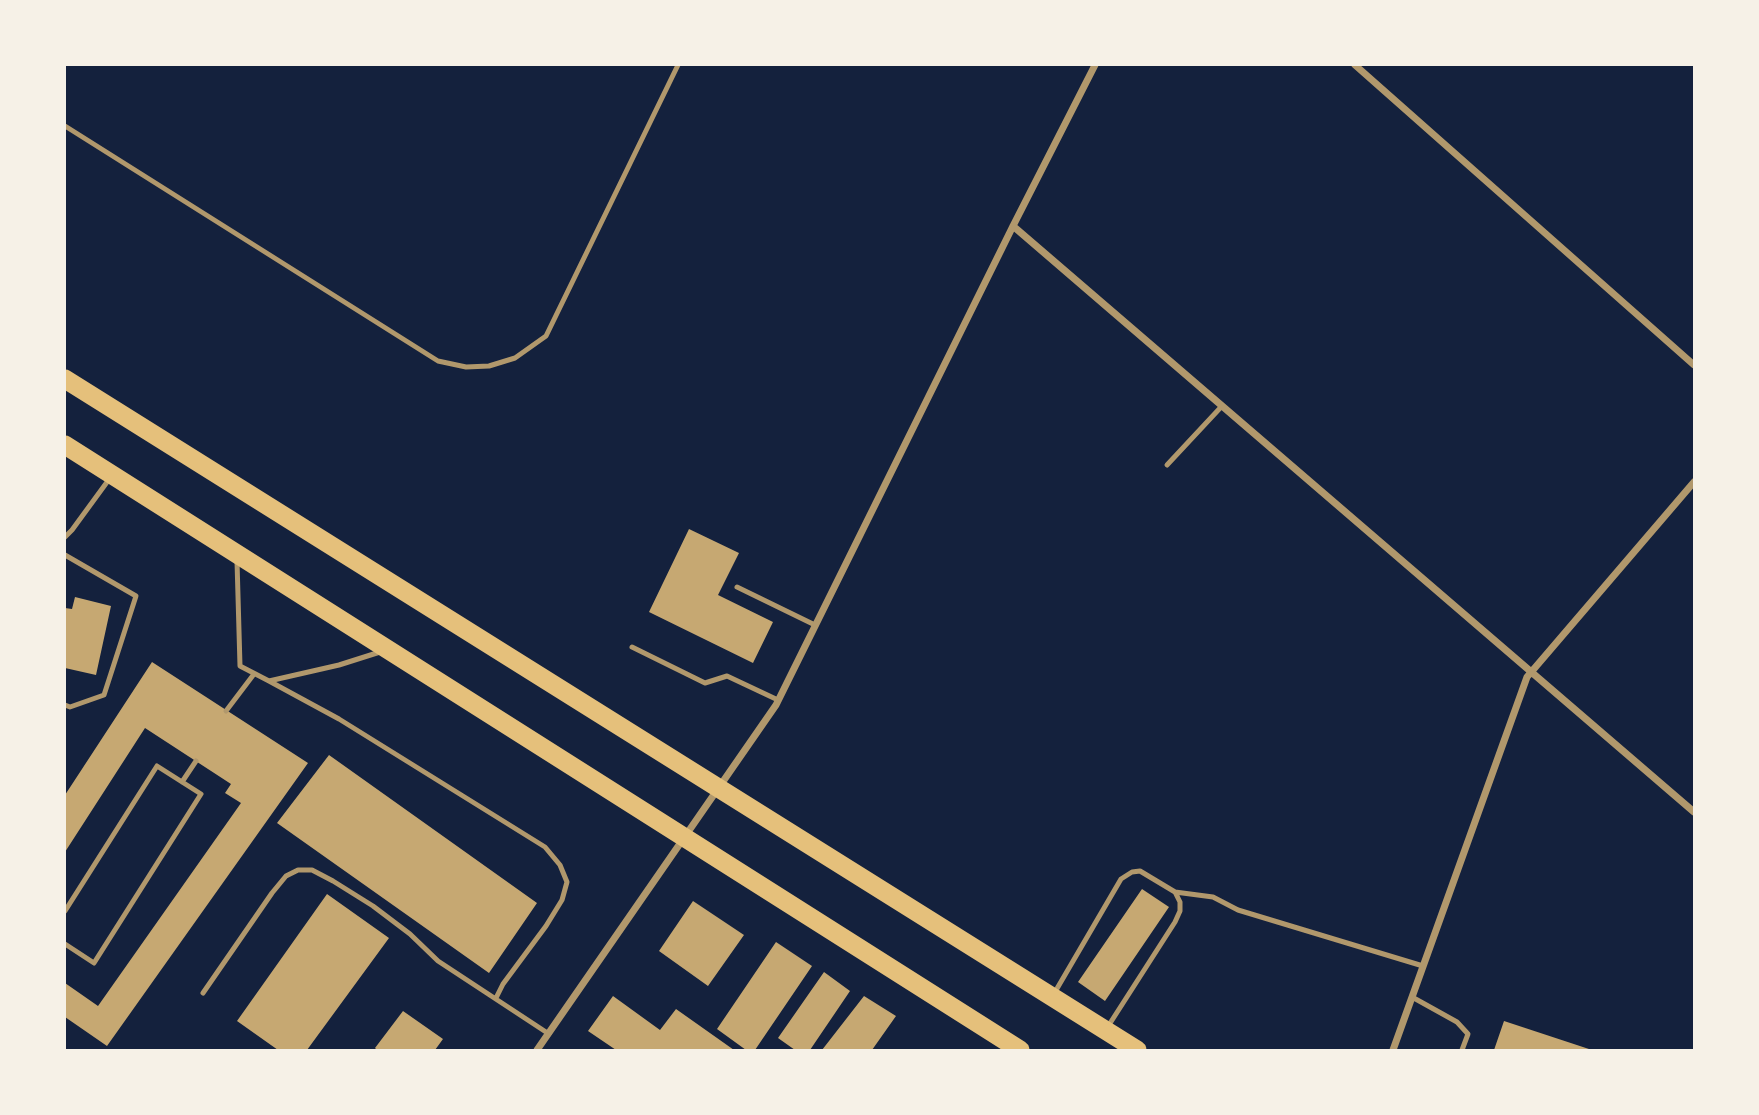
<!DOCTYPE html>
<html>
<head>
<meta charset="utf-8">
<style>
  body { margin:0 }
  #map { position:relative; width:1759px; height:1115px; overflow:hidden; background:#14213d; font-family:Barlow,sans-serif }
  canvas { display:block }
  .frame { position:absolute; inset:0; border:66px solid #f6f1e7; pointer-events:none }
</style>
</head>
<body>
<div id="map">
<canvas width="1759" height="1115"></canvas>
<div class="frame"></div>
</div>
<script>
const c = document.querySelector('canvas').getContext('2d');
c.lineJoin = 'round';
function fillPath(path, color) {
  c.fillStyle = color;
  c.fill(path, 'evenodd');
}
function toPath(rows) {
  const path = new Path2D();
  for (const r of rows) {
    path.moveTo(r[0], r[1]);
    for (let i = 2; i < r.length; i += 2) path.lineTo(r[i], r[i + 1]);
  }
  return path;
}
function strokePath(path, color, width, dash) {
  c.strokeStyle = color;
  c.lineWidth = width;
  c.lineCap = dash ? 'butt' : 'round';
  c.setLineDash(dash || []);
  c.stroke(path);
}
fillPath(toPath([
  [689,529,739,553,718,595,773,622,753,663,649,612],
  [75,597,111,606,96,675,65,668,65,608,72,609],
  [152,662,308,763,107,1046,65,1017,65,983,98,1006,241,803,225,793,231,784,145,728,65,852,65,795],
  [329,755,537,903,489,973,277,823],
  [1142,889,1169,907,1105,1001,1078,982],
  [327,894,389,938,307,1050,278,1050,237,1021],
  [693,901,744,935,708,986,659,951],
  [776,942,812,966,755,1050,746,1050,717,1029],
  [824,972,850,991,810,1050,795,1050,778,1038],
  [613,996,660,1030,676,1009,734,1050,616,1050,588,1031],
  [864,996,896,1016,872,1050,822,1050],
  [403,1011,443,1039,435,1050,377,1050,375,1048],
  [1504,1021,1592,1050,1494,1050]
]), '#c6a872');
strokePath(toPath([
  [65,126,438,361,466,367,489,366,515,358,546,336,678,65],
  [1167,465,1222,406],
  [65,537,72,530,110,478],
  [65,555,136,596,104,695,70,707,65,705],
  [237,561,240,666,269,681,339,665,380,652],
  [737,587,815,625],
  [632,647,705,683,727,676,778,700],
  [269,681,339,719,545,847,560,865,567,882,562,900,546,926,503,984,496,998],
  [226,711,254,674],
  [182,782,196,761],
  [1175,892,1213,897,1238,910,1423,966],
  [65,911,157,766,201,794,94,963,65,944],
  [1055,992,1121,879,1132,872,1140,871,1175,892,1180,902,1180,911,1175,922,1107,1028],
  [203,993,272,893,286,876,298,870,312,870,333,881,373,906,410,934,438,961,549,1034],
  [1412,997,1457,1022,1468,1034,1462,1050]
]), '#b1986c', 5);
strokePath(toPath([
  [1355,65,1694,365],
  [1013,226,1694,812],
  [537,1050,776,705,1013,226,1095,65],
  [1393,1050,1527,677,1694,482]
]), '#b1986c', 7);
strokePath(toPath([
  [65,379,1137,1050],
  [65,445,1020,1050]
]), '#e5c07b', 19);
</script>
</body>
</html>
